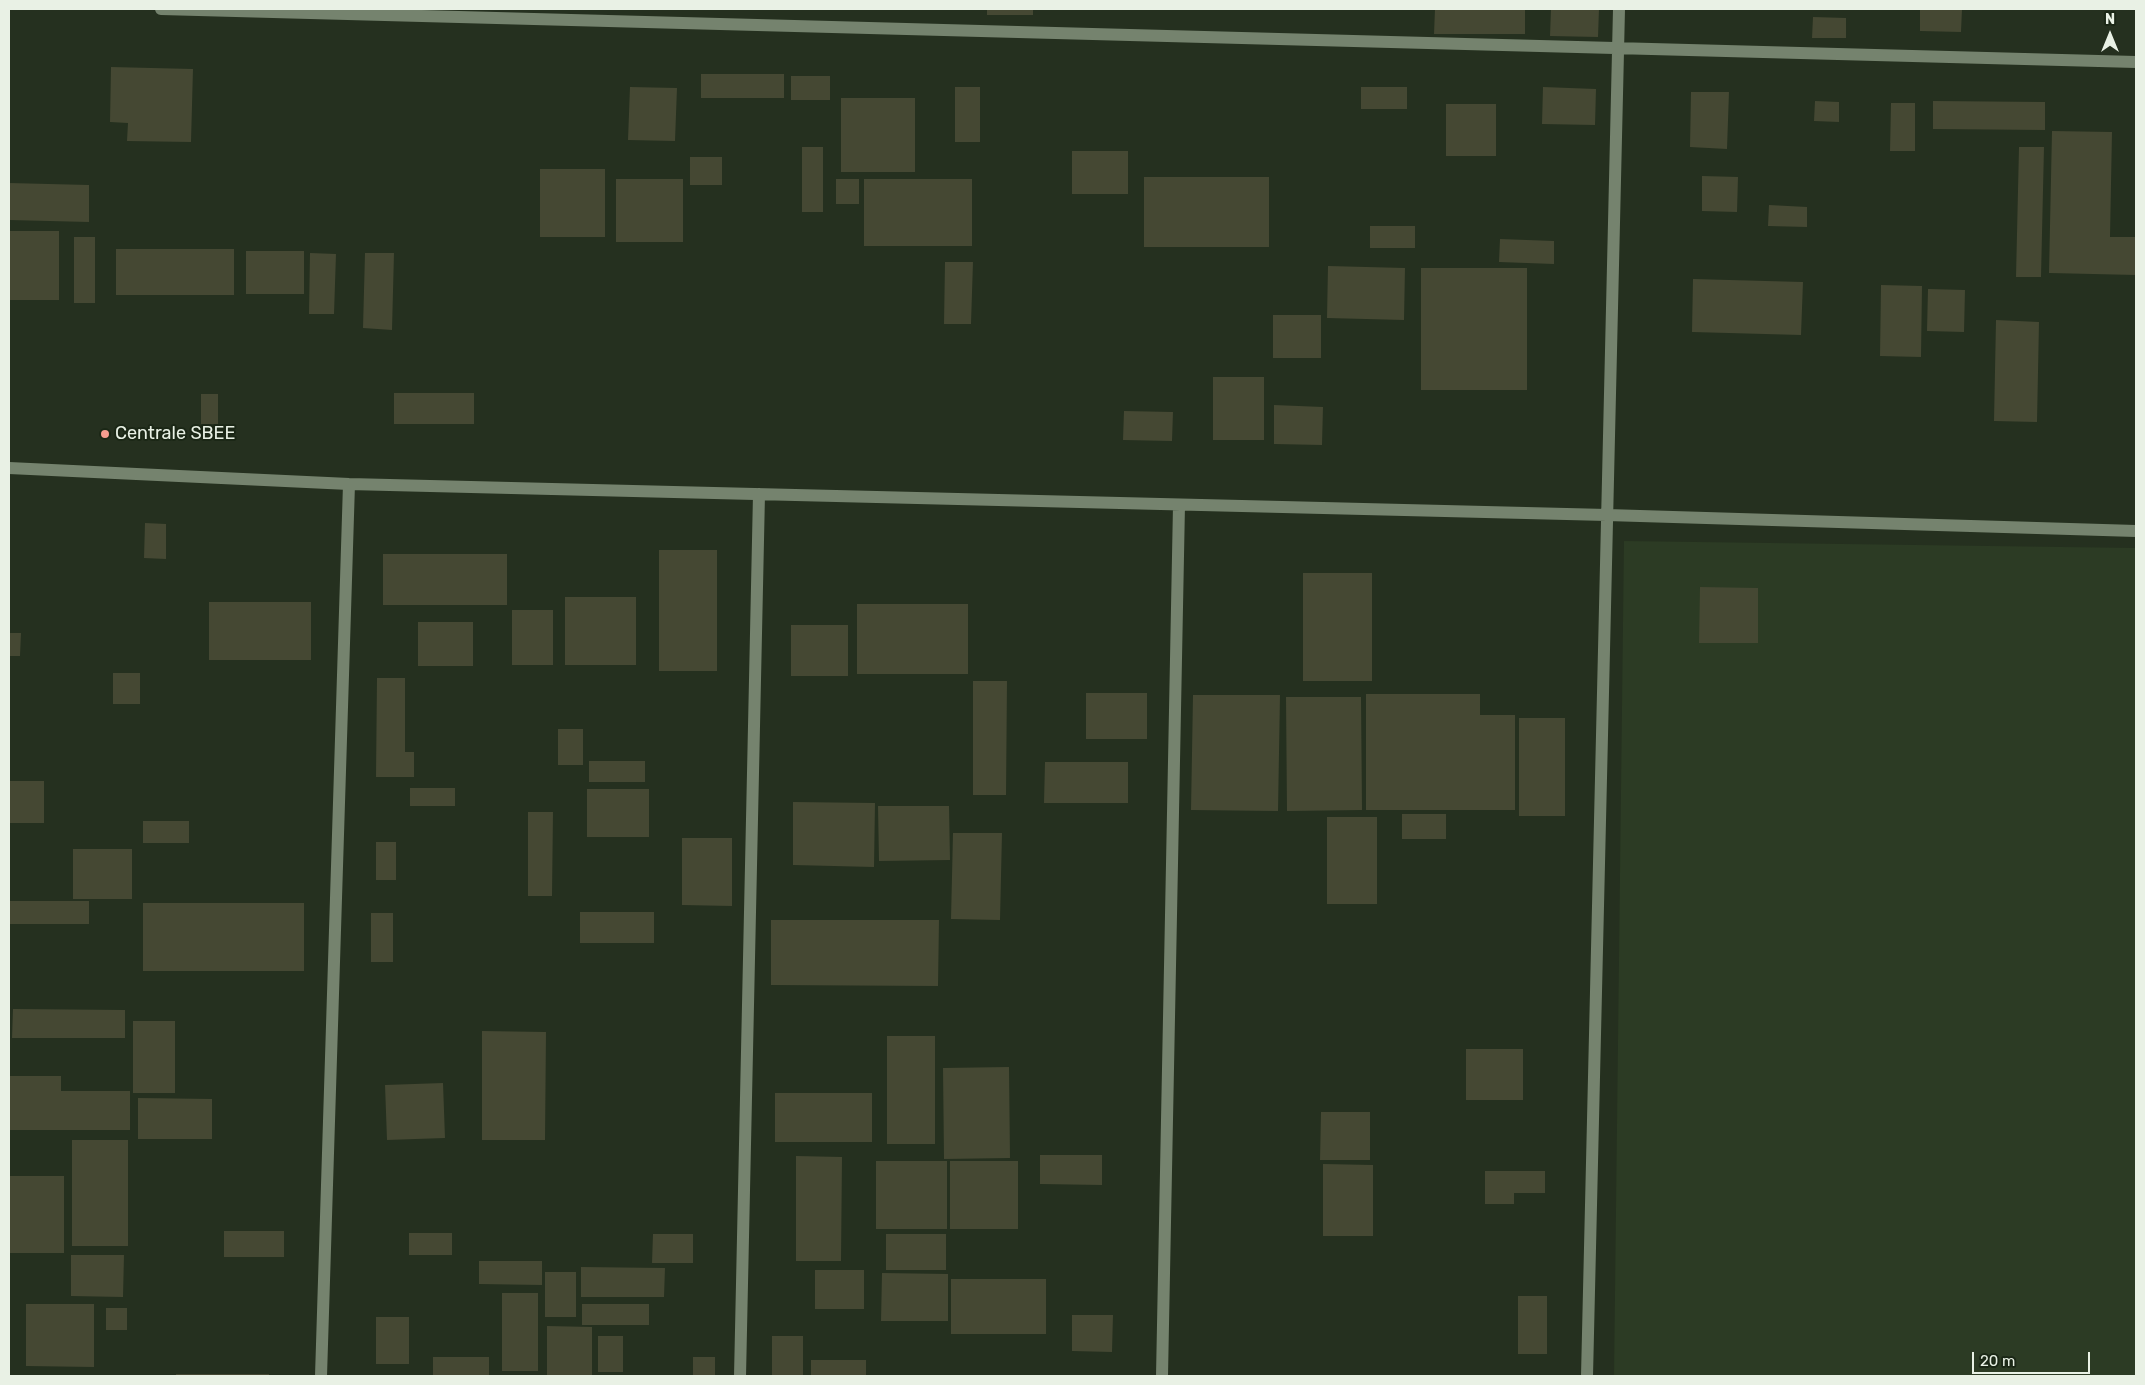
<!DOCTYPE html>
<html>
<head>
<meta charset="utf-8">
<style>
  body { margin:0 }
  #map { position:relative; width:2145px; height:1385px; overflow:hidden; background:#25301f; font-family:Rubik,sans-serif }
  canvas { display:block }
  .frame { position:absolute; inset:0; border:10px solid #e9f1e5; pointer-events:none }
  .north { position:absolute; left:2085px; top:10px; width:50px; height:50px; -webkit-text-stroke:4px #1b2716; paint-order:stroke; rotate:0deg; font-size:14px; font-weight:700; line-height:20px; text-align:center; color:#e9f1e5 }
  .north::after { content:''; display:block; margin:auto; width:18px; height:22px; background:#e9f1e5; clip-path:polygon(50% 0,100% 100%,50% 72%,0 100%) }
  .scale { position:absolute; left:1972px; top:1352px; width:118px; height:22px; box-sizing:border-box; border:2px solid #e9f1e5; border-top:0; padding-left:6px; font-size:15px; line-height:18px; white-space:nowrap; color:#e9f1e5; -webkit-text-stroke:4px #1b2716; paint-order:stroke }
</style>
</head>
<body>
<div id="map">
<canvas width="2145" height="1385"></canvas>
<div class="frame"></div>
<div class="north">N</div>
<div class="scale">20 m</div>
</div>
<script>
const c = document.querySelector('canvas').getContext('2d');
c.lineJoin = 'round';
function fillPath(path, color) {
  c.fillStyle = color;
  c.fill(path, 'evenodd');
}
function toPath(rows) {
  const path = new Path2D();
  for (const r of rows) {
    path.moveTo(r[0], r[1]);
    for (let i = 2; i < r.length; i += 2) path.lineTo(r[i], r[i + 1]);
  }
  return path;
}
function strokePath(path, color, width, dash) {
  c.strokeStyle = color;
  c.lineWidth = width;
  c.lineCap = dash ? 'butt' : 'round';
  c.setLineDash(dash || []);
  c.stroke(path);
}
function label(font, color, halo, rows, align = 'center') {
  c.font = font + ' Rubik,sans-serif';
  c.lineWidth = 4;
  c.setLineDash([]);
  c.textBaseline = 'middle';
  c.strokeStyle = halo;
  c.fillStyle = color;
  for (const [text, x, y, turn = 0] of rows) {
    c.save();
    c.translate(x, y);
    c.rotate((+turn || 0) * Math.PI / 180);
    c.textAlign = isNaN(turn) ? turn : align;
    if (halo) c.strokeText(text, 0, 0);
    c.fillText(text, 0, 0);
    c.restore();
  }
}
fillPath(toPath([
  [1624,541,2136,548,2136,1376,1614,1376]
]), '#2c3b24');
fillPath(toPath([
  [987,9,1033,9,1033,15,987,15],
  [1435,9,1525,9,1525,34,1434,34],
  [1551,9,1599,9,1598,37,1550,36],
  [1920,9,1962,9,1961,32,1920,31],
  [1813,17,1846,18,1846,38,1812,38],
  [111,67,193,69,191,142,127,141,128,123,110,122],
  [701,74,784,74,784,98,701,98],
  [791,76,830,76,830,100,791,100],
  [630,87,677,88,675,141,628,140],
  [955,87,980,87,980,142,955,142],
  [1361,87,1407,87,1407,109,1361,109],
  [1543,87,1596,89,1595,125,1542,124],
  [1691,92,1729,92,1727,149,1690,147],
  [841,98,915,98,915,172,841,172],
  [1815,101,1839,102,1839,122,1814,121],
  [1933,101,2045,102,2045,130,1933,129],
  [1891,103,1915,103,1915,151,1890,151],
  [1446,104,1496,104,1496,156,1446,156],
  [2052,131,2112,132,2110,237,2136,237,2136,275,2049,273],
  [802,147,823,147,823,212,802,212],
  [2019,147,2044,147,2041,277,2016,277],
  [1072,151,1128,151,1128,194,1072,194],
  [690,157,722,157,722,185,690,185],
  [540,169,605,169,605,237,540,237],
  [1702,176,1738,177,1737,212,1702,211],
  [1144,177,1269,177,1269,247,1144,247],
  [616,179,683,179,683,242,616,242],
  [836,179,859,179,859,204,836,204],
  [864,179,972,179,972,246,864,246],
  [9,183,89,185,89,222,9,220],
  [1769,205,1807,207,1807,227,1768,226],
  [1370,226,1415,226,1415,248,1370,248],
  [9,231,59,231,59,300,9,300],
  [74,237,95,237,95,303,74,303],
  [1500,239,1554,241,1554,264,1499,262],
  [116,249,234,249,234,295,116,295],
  [246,251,304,251,304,294,246,294],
  [310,253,336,254,334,314,309,314],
  [365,253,394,253,392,330,363,328],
  [945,262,973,262,971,324,944,324],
  [1328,266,1405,268,1404,320,1327,318],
  [1421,268,1527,268,1527,390,1421,390],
  [1693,279,1803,282,1801,335,1692,332],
  [1881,285,1922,286,1921,357,1880,356],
  [1928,289,1965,290,1964,332,1927,331],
  [1273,315,1321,315,1321,358,1273,358],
  [1996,320,2039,322,2037,422,1994,421],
  [1213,377,1264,377,1264,440,1213,440],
  [394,393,474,393,474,424,394,424],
  [201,394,218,394,218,424,201,424],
  [1274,405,1323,407,1322,445,1274,444],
  [1124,411,1173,412,1172,441,1123,440],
  [145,523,166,524,166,559,144,558],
  [659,550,717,550,717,671,659,671],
  [383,554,507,554,507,605,383,605],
  [1303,573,1372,573,1372,681,1303,681],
  [1700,587,1758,588,1758,643,1699,643],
  [565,597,636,597,636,665,565,665],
  [209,602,311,602,311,660,209,660],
  [857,604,968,604,968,674,857,674],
  [512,610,553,610,553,665,512,665],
  [418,622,473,622,473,666,418,666],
  [791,625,848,625,848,676,791,676],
  [9,633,21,633,20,656,9,656],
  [113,673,140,673,140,704,113,704],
  [377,678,405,678,405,752,414,752,414,777,376,777],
  [973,681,1007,681,1006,795,973,795],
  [1086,693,1147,693,1147,739,1086,739],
  [1366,694,1480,694,1480,715,1515,715,1515,810,1366,810],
  [1193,695,1280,695,1278,811,1191,810],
  [1286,697,1361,697,1362,810,1287,811],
  [1519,718,1565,718,1565,816,1519,816],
  [558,729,583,729,583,765,558,765],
  [589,761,645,761,645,782,589,782],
  [1045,762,1128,762,1128,803,1044,803],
  [9,781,44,781,44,823,9,823],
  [410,788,455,788,455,806,410,806],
  [587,789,649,789,649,837,587,837],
  [793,802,875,803,874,867,793,865],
  [878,806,949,806,950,860,879,861],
  [528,812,553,812,552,896,528,896],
  [1402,814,1446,814,1446,839,1402,839],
  [1327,817,1377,817,1377,904,1327,904],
  [143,821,189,821,189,843,143,843],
  [953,833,1002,833,1000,920,951,919],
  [682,838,732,838,732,906,682,905],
  [376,842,396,842,396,880,376,880],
  [73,849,132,849,132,899,73,899],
  [9,901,89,901,89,924,9,924],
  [143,903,304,903,304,971,143,971],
  [580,912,654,912,654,943,580,943],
  [371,913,393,913,393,962,371,962],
  [771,920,939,920,938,986,771,985],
  [13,1009,125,1010,125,1038,12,1038],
  [133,1021,175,1021,175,1093,133,1093],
  [482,1031,546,1032,545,1140,482,1140],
  [887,1036,935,1036,935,1144,887,1144],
  [1466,1049,1523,1049,1523,1100,1466,1100],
  [1009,1067,1010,1158,944,1159,943,1068],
  [9,1076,61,1076,61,1091,130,1091,130,1130,9,1130],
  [443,1083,445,1138,387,1140,385,1085],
  [775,1093,872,1093,872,1142,775,1142],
  [138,1098,212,1099,212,1139,138,1139],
  [1321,1112,1370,1112,1370,1160,1320,1160],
  [72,1140,128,1140,128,1246,72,1246],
  [1040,1155,1102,1155,1102,1185,1040,1184],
  [796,1156,842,1157,841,1261,796,1261],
  [876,1161,947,1161,947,1229,876,1229],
  [950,1161,1018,1161,1018,1229,950,1229],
  [1323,1164,1373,1165,1373,1236,1323,1236],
  [1485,1171,1545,1171,1545,1193,1514,1193,1514,1204,1485,1204],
  [9,1176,64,1176,64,1253,9,1253],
  [224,1231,284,1231,284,1257,224,1257],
  [409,1233,452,1233,452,1255,409,1255],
  [653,1234,693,1234,693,1263,652,1263],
  [886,1234,946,1234,946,1270,886,1270],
  [71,1255,124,1255,123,1297,71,1296],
  [479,1261,542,1261,542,1285,479,1284],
  [581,1267,665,1268,664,1297,581,1297],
  [815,1270,864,1270,864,1309,815,1309],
  [545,1272,576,1272,576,1317,545,1317],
  [882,1273,948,1274,948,1321,881,1321],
  [951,1279,1046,1279,1046,1334,951,1334],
  [502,1293,538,1293,538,1371,502,1371],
  [1518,1296,1547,1296,1547,1354,1518,1354],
  [26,1304,94,1304,94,1367,26,1366],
  [582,1304,649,1304,649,1325,582,1325],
  [106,1308,127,1308,127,1330,106,1330],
  [1072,1315,1113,1315,1112,1352,1072,1351],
  [376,1317,409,1317,409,1364,376,1364],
  [547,1326,592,1327,592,1376,547,1376],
  [598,1336,623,1336,623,1372,598,1372],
  [772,1336,803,1336,803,1376,772,1376],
  [433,1357,489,1357,489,1376,433,1376],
  [693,1357,715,1357,715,1376,693,1376],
  [811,1360,866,1360,866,1376,811,1376],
  [176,1374,269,1374,269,1376,176,1376]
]), '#454833');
strokePath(toPath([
  [161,9,2136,62],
  [9,468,349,484,1607,515,2136,531],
  [321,1376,349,484],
  [740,1376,759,494],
  [1162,1376,1179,505],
  [1587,1376,1619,9]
]), '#75836e', 12);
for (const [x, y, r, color] of [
  [105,434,5,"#f59d8f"]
]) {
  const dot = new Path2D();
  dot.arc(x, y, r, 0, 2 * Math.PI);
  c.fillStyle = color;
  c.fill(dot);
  strokePath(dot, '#1b2716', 2);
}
label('18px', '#e9f1e5', '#1b2716', [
  ["Centrale SBEE",115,434]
], 'left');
</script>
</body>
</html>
